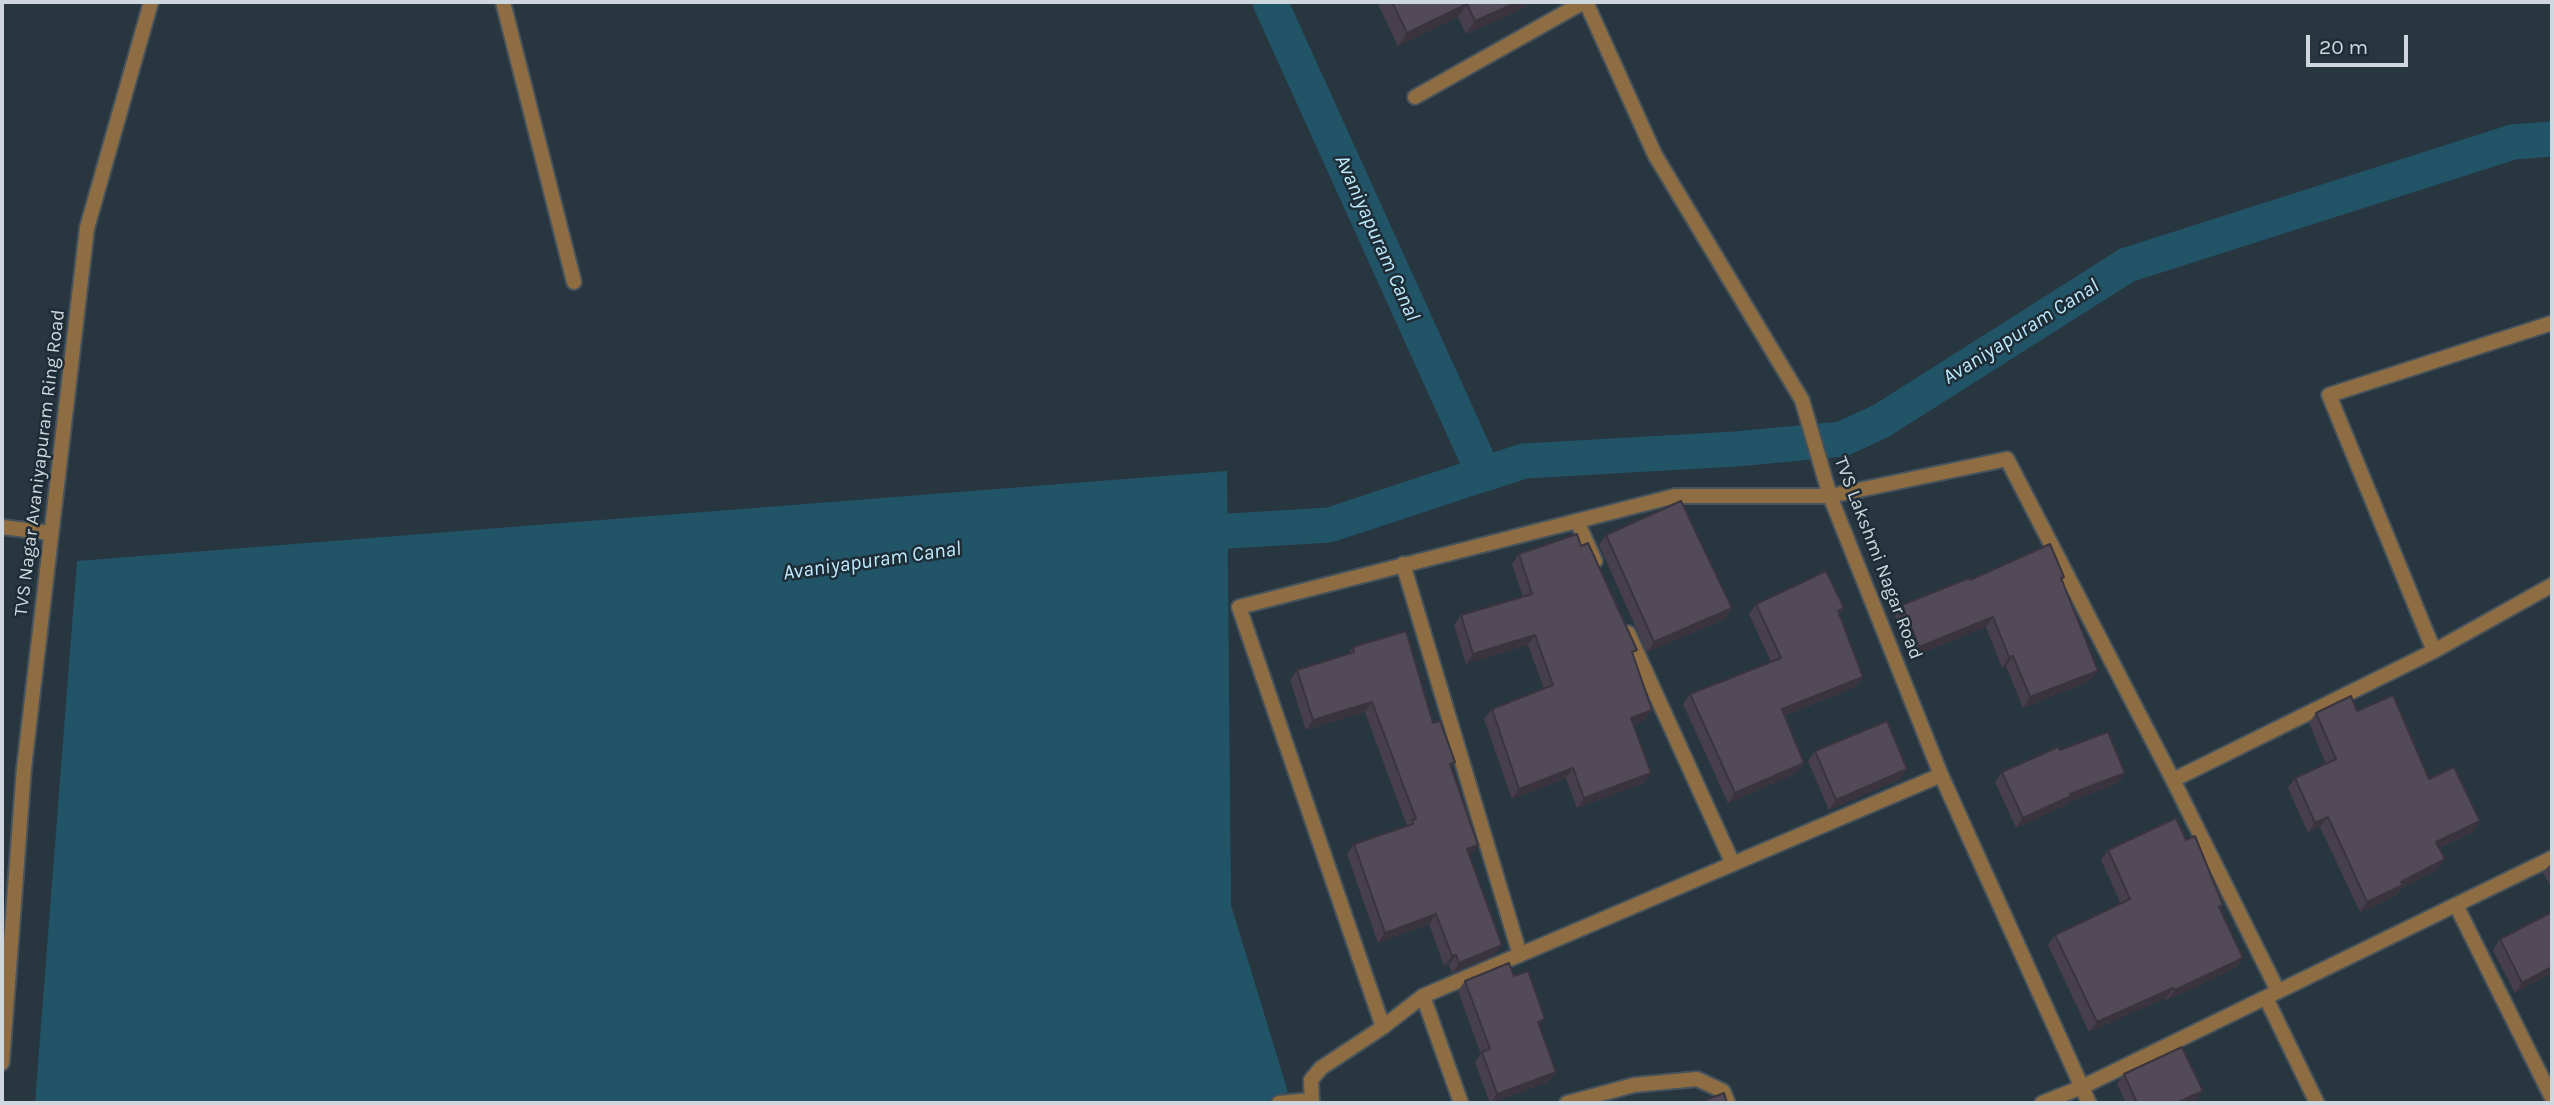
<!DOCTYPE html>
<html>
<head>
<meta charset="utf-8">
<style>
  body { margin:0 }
  #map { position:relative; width:2554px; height:1105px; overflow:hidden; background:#283640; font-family:Karla,sans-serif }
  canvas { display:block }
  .frame { position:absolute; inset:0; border:4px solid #cfd7de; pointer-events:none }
  .scale { position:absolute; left:2306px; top:35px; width:102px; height:32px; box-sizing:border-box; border:4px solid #cfd7de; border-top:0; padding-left:9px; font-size:21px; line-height:24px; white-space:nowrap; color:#cfd7de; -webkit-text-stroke:5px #1e2c36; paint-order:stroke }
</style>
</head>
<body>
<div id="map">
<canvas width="2554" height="1105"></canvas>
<div class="frame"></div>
<div class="scale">20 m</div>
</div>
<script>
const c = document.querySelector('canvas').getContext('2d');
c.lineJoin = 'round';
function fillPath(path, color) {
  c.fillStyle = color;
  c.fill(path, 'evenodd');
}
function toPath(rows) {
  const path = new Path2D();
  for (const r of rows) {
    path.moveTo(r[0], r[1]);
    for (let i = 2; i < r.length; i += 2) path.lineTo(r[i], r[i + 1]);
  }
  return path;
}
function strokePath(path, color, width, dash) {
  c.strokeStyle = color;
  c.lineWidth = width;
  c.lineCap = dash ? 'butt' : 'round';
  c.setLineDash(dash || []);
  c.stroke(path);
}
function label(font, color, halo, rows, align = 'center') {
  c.font = font + ' Karla,sans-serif';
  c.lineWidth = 5;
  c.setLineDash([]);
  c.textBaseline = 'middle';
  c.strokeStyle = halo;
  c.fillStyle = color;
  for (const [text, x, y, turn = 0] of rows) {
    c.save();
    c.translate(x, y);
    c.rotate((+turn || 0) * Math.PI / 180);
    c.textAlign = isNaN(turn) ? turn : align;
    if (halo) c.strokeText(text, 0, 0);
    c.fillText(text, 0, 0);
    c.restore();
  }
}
fillPath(toPath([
  [1227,471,1231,905,1288,1092,1264,1103,35,1103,77,561]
]), '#225467');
strokePath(toPath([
  [1270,2,1484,474,1524,461,1736,449,1842,439,1881,421,2127,265,2513,142,2552,139],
  [1181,534,1329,525,1484,474]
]), '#225467', 35);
const street = toPath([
  [503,2,574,282],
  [1586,2,1655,155,1802,400,1830,496,1941,775,2089,1103],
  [1415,97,1584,2],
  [1577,521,1595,561],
  [2,527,51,533],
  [1403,564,1520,955],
  [1628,633,1733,864],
  [2434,651,2329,395,2552,323],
  [2173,780,2434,651,2552,585],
  [2456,905,2552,1098],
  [1423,996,1383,1027,1239,607,1675,496,1830,496,2007,459,2173,780,2278,991],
  [2266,998,2317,1103],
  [2,1063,24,768,87,228,151,2],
  [1279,1103,1311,1100],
  [1312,1103,1311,1080,1321,1068,1383,1027],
  [1461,1103,1423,996,1941,775],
  [1567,1103,1634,1085,1697,1079,1723,1091,1728,1103],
  [2042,1103,2082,1087,2552,858]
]);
strokePath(street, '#46535c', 18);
strokePath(street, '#8e6d42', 14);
fillPath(toPath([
  [1377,2,1529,2,1526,7,1466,34,1458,17,1398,46],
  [1606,535,1732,608,1725,619,1647,652,1599,545],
  [1581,546,1633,655,1645,720,1633,725,1644,783,1577,808,1566,778,1512,799,1484,719,1492,709,1544,689,1528,645,1466,664,1454,625,1461,615,1523,597,1512,564,1519,554],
  [2064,577,2062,581,2090,681,2023,708,2006,666,2002,668,1986,627,1912,657,1895,616,1902,605,1970,580],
  [1756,604,1844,608,1839,615,1863,677,1856,687,1784,716,1804,763,1797,773,1728,803,1683,704,1690,694,1771,662,1749,614],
  [1353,647,1433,723,1455,762,1451,767,1471,855,1469,856,1495,955,1452,973,1449,965,1444,966,1429,924,1378,943,1347,854,1354,844,1407,826,1365,712,1306,730,1290,680,1297,670,1348,654],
  [2357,711,2429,779,2473,832,2439,848,2438,869,2400,889,2396,896,2360,912,2320,827,2308,833,2288,788,2295,778,2326,764,2309,723,2316,713],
  [2060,750,2125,773,2118,783,2066,803,2064,806,2016,828,1995,782,2002,772],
  [1815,751,1900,779,1829,810,1808,761],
  [2186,840,2223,905,2220,910,2243,958,2236,968,2167,1000,2166,998,2089,1032,2048,945,2055,935,2121,904,2101,860,2108,850],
  [2552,862,2552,889,2543,873],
  [2552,912,2552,973,2515,993,2493,950,2500,939],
  [1514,976,1540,1027,1549,1082,1490,1103,1475,1062,1481,1054,1458,991,1465,981],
  [2124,1074,2196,1101,2191,1103,2126,1103,2117,1084]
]), '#47404c');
fillPath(toPath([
  [1518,2,1529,2,1526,7,1466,34,1475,21],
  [1467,4,1458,17,1398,46,1407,33],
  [1732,608,1725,619,1647,652,1654,642],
  [1993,617,1986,627,1912,657,1919,647],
  [1535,635,1528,645,1466,664,1473,654],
  [2013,656,2006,666,2002,668,2009,657],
  [2098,671,2090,681,2023,708,2030,697],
  [1863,677,1856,687,1775,719,1782,709],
  [1372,702,1365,712,1306,730,1313,720],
  [1652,710,1645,720,1624,728,1631,718],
  [1804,763,1797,773,1728,803,1735,793],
  [1573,768,1566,778,1512,799,1519,789],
  [1907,769,1900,779,1829,810,1836,800],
  [1651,773,1644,783,1577,808,1584,798],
  [2125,773,2118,783,2066,803,2064,806,2016,828,2023,818,2070,794],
  [2328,817,2320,827,2308,833,2315,823],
  [2480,821,2473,832,2429,852,2436,842],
  [1478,845,1471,855,1460,859,1467,849],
  [2445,859,2438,869,2400,889,2396,896,2360,912,2367,902],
  [1436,914,1429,924,1378,943,1385,933],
  [1502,945,1495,955,1452,973,1459,963],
  [1456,955,1449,965,1444,966,1452,956],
  [2243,958,2236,968,2167,1000,2175,990],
  [2552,967,2552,973,2515,993,2522,983],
  [2173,988,2166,998,2089,1032,2097,1022],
  [1545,1019,1538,1029,1538,1022],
  [1556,1072,1549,1082,1490,1103,1497,1094],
  [2203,1091,2196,1101,2191,1103,2176,1103]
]), '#3a343e');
const building = toPath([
  [1392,2,1518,2,1475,21,1467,4,1407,33,1392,2],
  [1681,501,1732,608,1654,642,1606,535,1681,501],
  [1577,534,1581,546,1588,543,1637,650,1632,652,1652,710,1631,718,1651,773,1584,798,1573,768,1519,789,1492,709,1553,685,1535,635,1473,654,1461,615,1532,594,1519,554,1577,534],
  [2050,544,2064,577,2061,578,2098,671,2030,697,2013,656,2009,657,1993,617,1919,647,1902,605,1969,578,1970,580,2050,544],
  [1826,571,1844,608,1838,611,1863,677,1782,709,1804,763,1735,793,1690,694,1781,658,1756,604,1826,571],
  [1406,631,1433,723,1440,721,1455,762,1450,764,1478,845,1467,849,1502,945,1459,963,1456,955,1452,956,1436,914,1385,933,1354,844,1413,824,1412,820,1416,819,1372,702,1313,720,1297,670,1354,652,1353,647,1406,631],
  [2393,695,2429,779,2454,767,2480,821,2436,842,2445,859,2401,882,2403,885,2367,902,2328,817,2315,823,2295,778,2336,759,2316,713,2351,696,2357,711,2393,695],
  [1887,721,1907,769,1836,800,1815,751,1887,721],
  [2108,732,2125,773,2070,794,2071,796,2023,818,2002,772,2058,747,2060,750,2108,732],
  [2176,818,2186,840,2195,836,2223,905,2219,907,2243,958,2175,990,2173,988,2097,1022,2055,935,2130,899,2108,850,2176,818],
  [2552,912,2552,967,2522,983,2500,939,2552,912],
  [1509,963,1514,976,1528,971,1545,1019,1538,1022,1556,1072,1497,1094,1482,1052,1490,1049,1465,981,1509,963],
  [2182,1047,2203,1091,2176,1103,2137,1103,2124,1074,2182,1047],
  [1724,1093,1727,1103,1698,1103,1724,1093]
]);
fillPath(building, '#534a58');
strokePath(building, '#3a343e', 2);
label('19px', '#cfd7de', '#1e2c36', [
  ["TVS Nagar Avaniyapuram Ring Road",40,463,-83],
  ["TVS Lakshmi Nagar Road",1878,558,69]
]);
label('italic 21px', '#beeafe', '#1e2c36', [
  ["Avaniyapuram Canal",1377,238,66],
  ["Avaniyapuram Canal",2021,332,-32],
  ["Avaniyapuram Canal",872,561,-8]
]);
</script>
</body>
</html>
